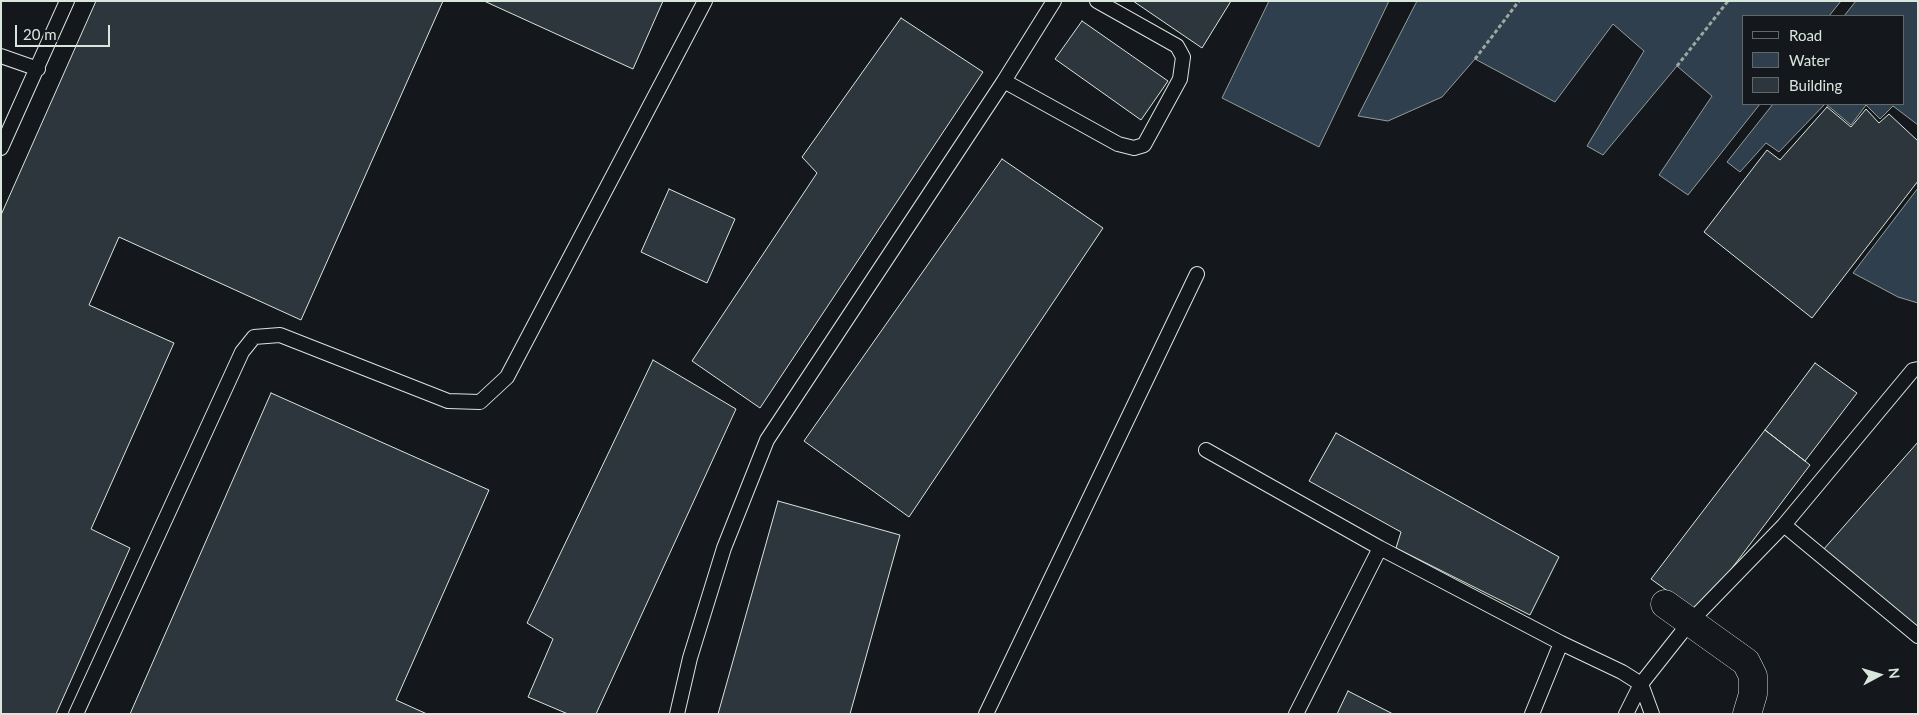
<!DOCTYPE html>
<html>
<head>
<meta charset="utf-8">
<style>
  body { margin:0 }
  #map { position:relative; width:1919px; height:715px; overflow:hidden; background:#14181c; font-family:Lato,sans-serif }
  canvas { display:block }
  .frame { position:absolute; inset:0; border:2px solid #d8e6dc; pointer-events:none }
  .legend { position:absolute; left:1742px; top:15px; width:162px; height:90px; box-sizing:border-box; background:#14181c; border:1px solid #626a69; margin:0; padding:6px 9px; list-style:none; font-size:15px; color:#d8e6dc }
  .legend li { display:flex; align-items:center; gap:10px; height:25px }
  .legend b { width:25px; border:1px solid #626a69 }
  .north { position:absolute; left:1854px; top:650px; width:50px; height:50px; -webkit-text-stroke:4px #14181c; paint-order:stroke; rotate:84deg; font-size:14px; font-weight:700; line-height:20px; text-align:center; color:#d8e6dc }
  .north::after { content:''; display:block; margin:auto; width:18px; height:22px; background:#d8e6dc; clip-path:polygon(50% 0,100% 100%,50% 72%,0 100%) }
  .scale { position:absolute; left:15px; top:25px; width:95px; height:22px; box-sizing:border-box; border:2px solid #d8e6dc; border-top:0; padding-left:6px; font-size:15px; line-height:18px; white-space:nowrap; color:#d8e6dc; -webkit-text-stroke:4px #14181c; paint-order:stroke }
</style>
</head>
<body>
<div id="map">
<canvas width="1919" height="715"></canvas>
<div class="frame"></div>
<ul class="legend">
<li><b style="height:6px;background:#14181c"></b>Road</li>
<li><b style="height:14px;background:#2f3f4d"></b>Water</li>
<li><b style="height:14px;background:#2c363c"></b>Building</li>
</ul>
<div class="north">N</div>
<div class="scale">20 m</div>
</div>
<script>
const c = document.querySelector('canvas').getContext('2d');
c.lineJoin = 'round';
function fillPath(path, color) {
  c.fillStyle = color;
  c.fill(path, 'evenodd');
}
function toPath(rows) {
  const path = new Path2D();
  for (const r of rows) {
    path.moveTo(r[0], r[1]);
    for (let i = 2; i < r.length; i += 2) path.lineTo(r[i], r[i + 1]);
  }
  return path;
}
function strokePath(path, color, width, dash) {
  c.strokeStyle = color;
  c.lineWidth = width;
  c.lineCap = dash ? 'butt' : 'round';
  c.setLineDash(dash || []);
  c.stroke(path);
}
const water = toPath([
  [1269,1,1389,1,1319,147,1222,98,1269,1],
  [1417,1,1841,1,1829,16,1743,16,1743,104,1760,104,1688,195,1659,175,1712,96,1677,66,1603,155,1587,146,1644,51,1613,24,1555,102,1475,59,1442,97,1388,121,1358,116,1417,1],
  [1856,1,1918,1,1918,125,1893,106,1880,119,1866,105,1851,125,1826,104,1903,104,1903,16,1844,16,1856,1],
  [1773,104,1825,104,1779,152,1766,143,1740,172,1727,162,1773,104],
  [1918,188,1918,303,1898,297,1853,273,1918,188]
]);
fillPath(water, '#2f3f4d');
strokePath(water, '#939e99', 1);
const building = toPath([
  [96,1,443,1,301,320,119,237,89,305,174,343,91,529,130,548,56,714,1,714,1,215,96,1],
  [484,1,663,1,633,69,484,1],
  [1133,1,1231,1,1202,48,1133,1],
  [901,18,983,72,760,408,692,361,817,173,802,157,901,18],
  [1082,21,1168,81,1141,120,1055,59,1082,21],
  [1827,107,1851,127,1866,109,1879,123,1889,114,1918,141,1918,181,1812,318,1704,232,1767,150,1780,160,1827,107],
  [1002,159,1103,228,909,517,804,441,1002,159],
  [669,189,735,219,707,283,641,252,669,189],
  [653,360,736,409,596,714,568,714,528,697,553,639,527,623,653,360],
  [1815,363,1857,393,1805,461,1765,430,1815,363],
  [271,393,489,490,396,700,427,714,130,714,271,393],
  [1765,430,1810,465,1698,613,1651,579,1765,430],
  [1336,433,1559,557,1530,615,1396,548,1401,532,1309,481,1336,433],
  [1918,442,1918,633,1823,550,1918,442],
  [778,501,900,535,850,714,718,714,778,501],
  [1348,691,1393,714,1337,714,1348,691]
]);
fillPath(building, '#2c363c');
strokePath(building, '#d8e6dc', 1);
const lane = toPath([
  [1,56,38,69],
  [1004,81,1054,1],
  [1,148,67,1],
  [1206,450,1380,548,1561,643,1622,672,1641,684,1652,714],
  [1784,525,1918,636],
  [76,714,242,352,254,337,280,335,448,401,480,402,507,377,705,1],
  [677,714,690,658,724,548,767,440,1004,81,1118,144,1134,148,1144,145,1180,79,1183,57,1177,46,1097,1],
  [986,714,1197,274],
  [1296,714,1380,548],
  [1532,714,1561,643],
  [1626,714,1641,684,1690,622,1784,525,1913,370,1918,369]
]);
const street = toPath([
  [1665,604,1746,662,1753,676,1753,694,1747,714]
]);
strokePath(lane, '#d8e6dc', 16);
strokePath(street, '#d8e6dc', 29);
strokePath(toPath([
  [1475,59,1519,1],
  [1677,66,1728,1]
]), '#9da8a2', 3, [4, 2.5]);
strokePath(lane, '#14181c', 14);
strokePath(street, '#14181c', 28);
</script>
</body>
</html>
